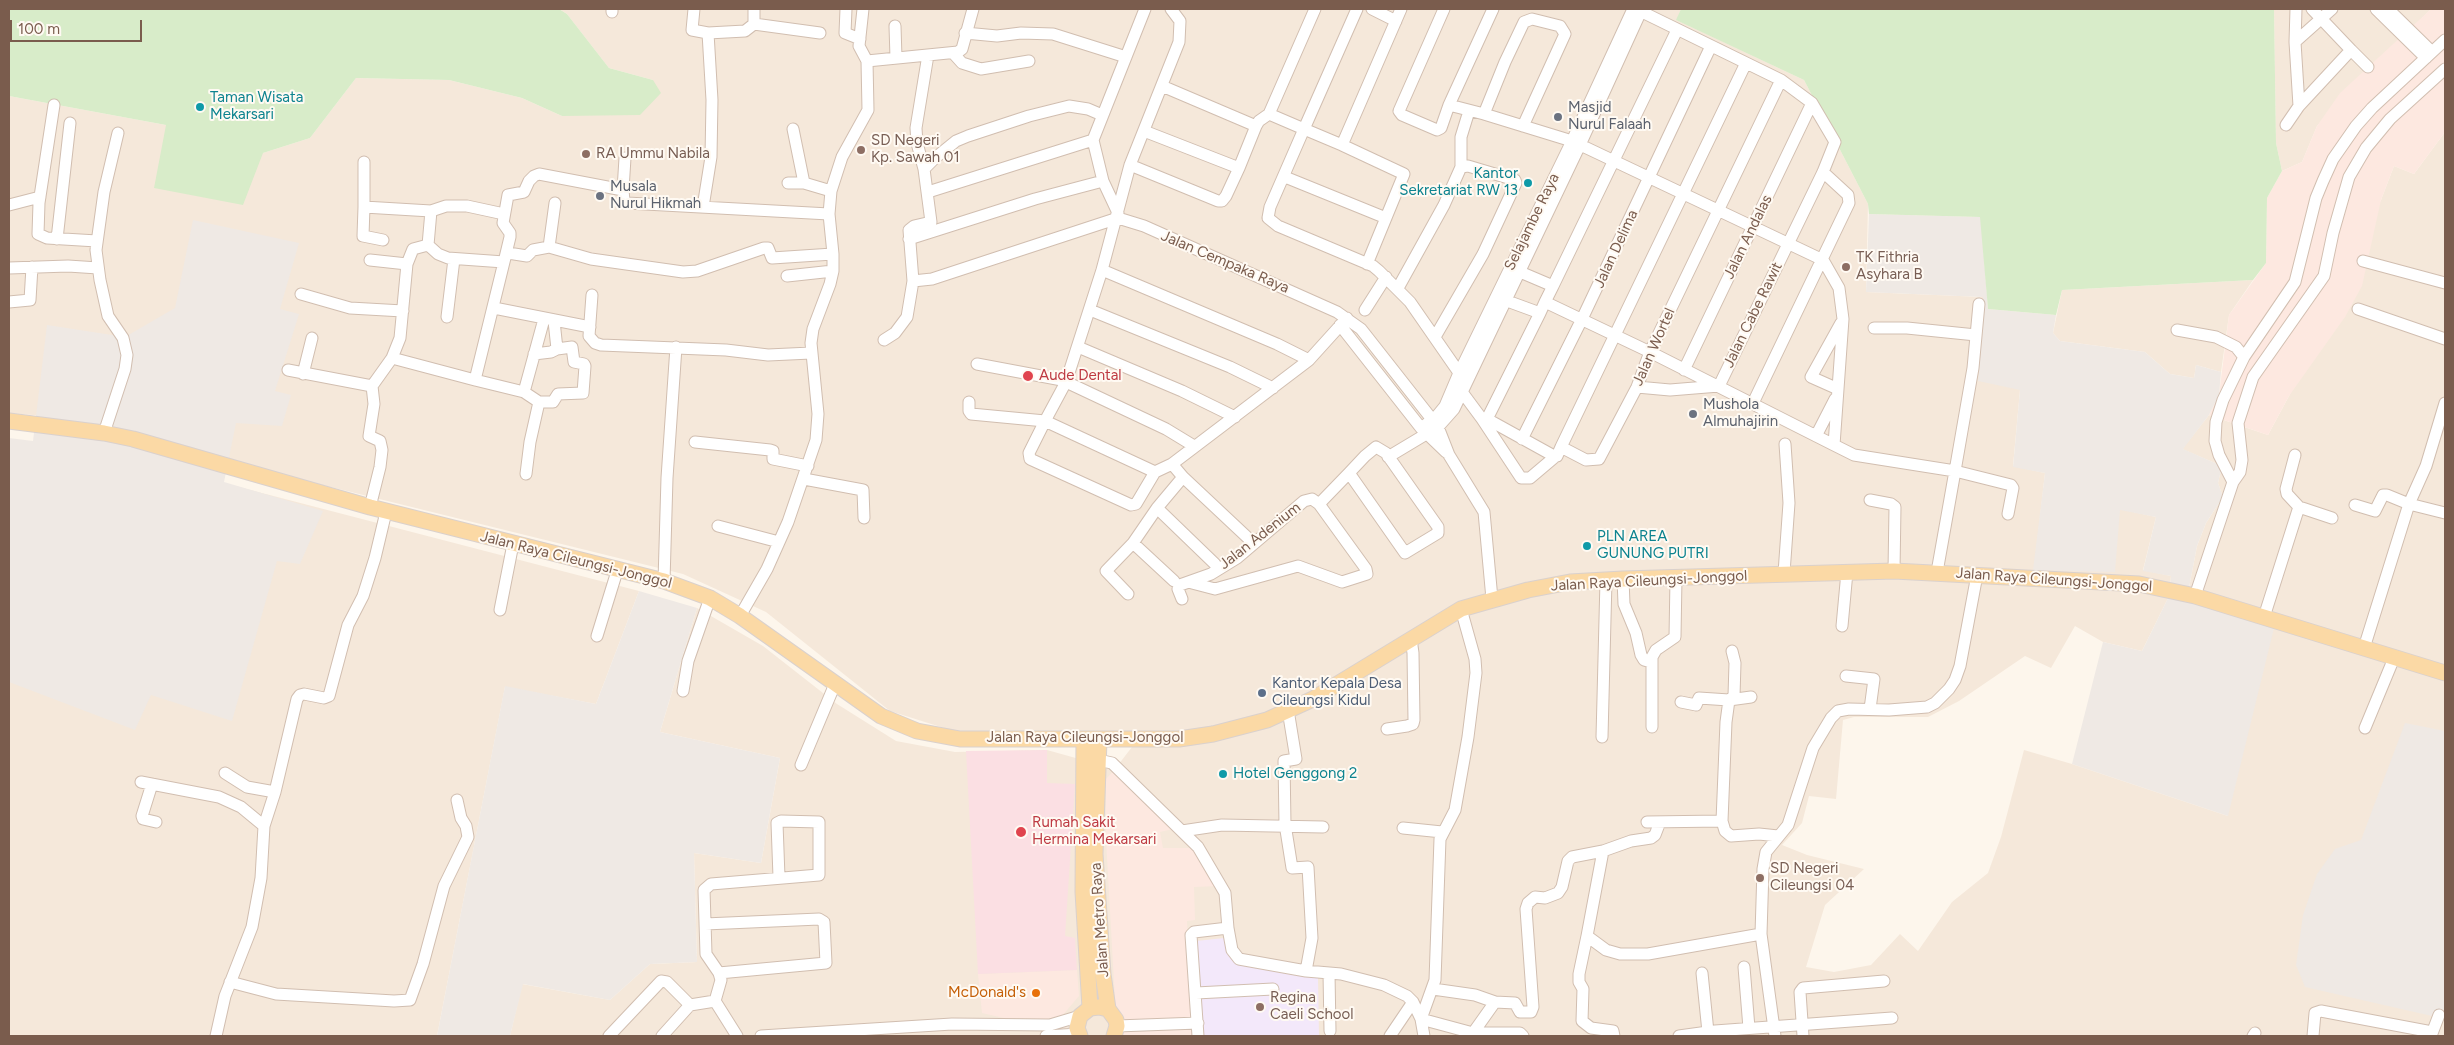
<!DOCTYPE html>
<html>
<head>
<meta charset="utf-8">
<style>
  body { margin:0 }
  #map { position:relative; width:2454px; height:1045px; overflow:hidden; background:#fdf6ec; font-family:Figtree,sans-serif }
  canvas { display:block }
  .frame { position:absolute; inset:0; border:10px solid #7a5c4d; pointer-events:none }
  .scale { position:absolute; left:10px; top:20px; width:132px; height:22px; box-sizing:border-box; border:2px solid #7a5c4d; border-top:0; padding-left:6px; font-size:15px; line-height:18px; white-space:nowrap; color:#7a5c4d; -webkit-text-stroke:4px #fffaf3; paint-order:stroke }
</style>
</head>
<body>
<div id="map">
<canvas width="2454" height="1045"></canvas>
<div class="frame"></div>
<div class="scale">100 m</div>
</div>
<script>
const c = document.querySelector('canvas').getContext('2d');
c.lineJoin = 'round';
function fillPath(path, color) {
  c.fillStyle = color;
  c.fill(path, 'evenodd');
}
function toPath(rows) {
  const path = new Path2D();
  for (const r of rows) {
    path.moveTo(r[0], r[1]);
    for (let i = 2; i < r.length; i += 2) path.lineTo(r[i], r[i + 1]);
  }
  return path;
}
function strokePath(path, color, width, dash) {
  c.strokeStyle = color;
  c.lineWidth = width;
  c.lineCap = dash ? 'butt' : 'round';
  c.setLineDash(dash || []);
  c.stroke(path);
}
function label(font, color, halo, rows, align = 'center') {
  c.font = font + ' Figtree,sans-serif';
  c.lineWidth = 4;
  c.setLineDash([]);
  c.textBaseline = 'middle';
  c.strokeStyle = halo;
  c.fillStyle = color;
  for (const [text, x, y, turn = 0] of rows) {
    c.save();
    c.translate(x, y);
    c.rotate((+turn || 0) * Math.PI / 180);
    c.textAlign = isNaN(turn) ? turn : align;
    if (halo) c.strokeText(text, 0, 0);
    c.fillText(text, 0, 0);
    c.restore();
  }
}
fillPath(toPath([
  [559,9,1681,9,1677,20,1804,80,1868,204,1866,292,1983,297,1983,328,2020,390,2013,466,2045,473,2034,570,2120,509,2156,517,2143,570,2171,576,2169,596,2142,651,2103,642,2075,626,2051,668,2025,656,1959,701,1928,717,1854,717,1843,720,1836,799,1809,796,1802,823,1782,845,1807,855,1864,869,1825,905,1806,967,1834,972,1871,965,1900,934,1918,951,1952,902,1988,873,2001,837,2024,750,2072,764,2228,816,2187,598,2197,546,2206,523,2223,497,2218,483,2222,466,2182,449,2209,415,2268,435,2289,396,2381,200,2394,166,2414,174,2445,132,2445,1036,510,1036,522,984,610,1000,650,964,697,962,694,853,761,863,780,758,660,732,697,608,763,646,837,704,896,741,955,752,1047,750,1115,769,1142,734,963,734,890,711,766,612,683,574,262,470,69,418,9,413,9,96,166,125,263,153,310,138,356,78,449,80,522,98,562,116,653,80,609,68,567,14],
  [2274,9,2431,9,2317,126,2302,162,2282,171,2276,143],
  [2253,280,2229,315,2221,372,2196,365,2194,378,2170,374,2145,352,2060,341,2053,333,2062,290],
  [9,446,108,453,639,591,596,704,505,687,437,1036,9,1036]
]), '#f5e8da');
fillPath(toPath([
  [2431,9,2445,9,2445,132,2414,174,2394,166,2381,200,2362,286,2345,317,2289,396,2268,435,2209,415,2219,395,2229,315,2266,263,2267,198,2282,171,2302,162,2317,126,2340,93],
  [1115,769,1177,828,1160,832,1163,848,1195,848,1219,886,1194,887,1195,920,1187,921,1193,1036,1117,1036,1106,839,1106,779],
  [1077,970,1079,996,1062,1016,1046,1019,1004,1018,982,1013,978,974]
]), '#fde8e0');
fillPath(toPath([
  [1869,214,1981,217,1988,309,2056,315,2053,333,2060,341,2145,352,2170,374,2194,378,2196,365,2221,372,2219,395,2209,415,2183,449,2222,466,2218,483,2223,497,2206,523,2197,546,2187,598,2275,624,2228,816,2072,764,2103,642,2142,651,2169,596,2171,576,2143,571,2156,517,2120,510,2115,572,2033,570,2045,473,2013,467,2020,390,1978,381,1983,328,1983,297,1866,292],
  [193,220,299,243,280,309,299,314,275,391,291,395,282,426,236,423,224,482,323,511,300,564,277,561,232,721,151,695,135,730,9,682,9,438,33,441,47,325,125,337,175,308],
  [639,591,697,608,660,732,780,758,761,863,694,853,697,962,650,964,610,1000,523,984,510,1036,437,1036,505,686,596,704],
  [2405,723,2445,731,2445,1019,2305,987,2296,965,2303,915,2317,874,2335,849,2361,840]
]), '#efe9e4');
fillPath(toPath([
  [1224,938,1250,966,1318,978,1319,1036,1203,1036,1196,941]
]), '#f3e8fa');
fillPath(toPath([
  [1047,750,1047,783,1075,784,1065,936,1075,938,1077,970,978,974,966,751]
]), '#fbdfe3');
fillPath(toPath([
  [9,9,559,9,567,14,609,68,653,80,661,93,640,115,562,116,522,98,449,80,356,78,310,138,263,153,243,205,154,188,166,125,9,96],
  [1681,9,2274,9,2276,143,2282,171,2267,198,2266,263,2253,280,2062,290,2056,315,1988,309,1980,217,1869,214,1868,204,1804,80,1676,20]
]), '#d8ecc9');
const minor = toPath([
  [694,9,692,30,708,33,712,100,711,157,703,207],
  [846,9,845,33,860,39],
  [863,9,859,46,867,61],
  [1171,9,1180,21,1179,42,1130,165,1102,270,1066,382,1045,421,1155,472,1172,464,1309,360,1347,318],
  [1372,9,1396,21],
  [1444,9,1399,111,1402,115,1437,130,1441,128,1449,105,1493,9],
  [1636,9,1781,80,1812,103,1835,142,1823,172,1719,386,1670,390,1637,387],
  [2312,9,2351,50],
  [2376,9,2426,58],
  [2388,9,2432,52],
  [612,12,612,9],
  [754,24,754,9],
  [895,26,896,58],
  [708,33,745,31,754,24,820,33],
  [965,33,997,36,1021,33,1053,34,1126,57],
  [2295,42,2296,9],
  [953,53,962,63,981,69,1029,61],
  [1162,86,1256,126],
  [54,105,39,203,38,234,47,238,97,241],
  [1449,105,1484,114,1572,141,1823,260,1839,288,1843,319,1834,445,1854,455,1955,471,1937,572],
  [2299,106,2351,50,2368,67],
  [1269,114,1304,129,1357,9],
  [1484,114,1505,62,1524,22,1532,19,1560,26,1565,34,1523,126],
  [1102,115,1088,109,1069,106,1029,116,968,136,956,141,935,158,924,169,931,222,914,226,909,230,913,281,932,279,1118,218,1144,226,1337,312,1361,329,1438,427,1449,455,1484,512,1492,599],
  [2286,125,2299,106,2295,42,2332,9],
  [793,129,804,183],
  [1342,145,1304,129,1270,207,1268,218,1278,226,1373,266,1379,271,1410,302,1462,377],
  [625,158,623,190,624,201,627,203,829,214],
  [364,162,364,207,431,211,446,206,467,206,504,214],
  [1130,165,1218,201,1222,201,1226,196,1239,168,1144,131],
  [1461,167,1461,137,1469,111],
  [1239,168,1256,126,1259,121,1269,114,1315,9],
  [924,169,917,143,916,128,928,55],
  [1285,177,1386,218],
  [788,183,804,183,831,191],
  [928,192,1093,140],
  [9,205,40,197],
  [364,207,363,236,383,240],
  [431,211,428,245,438,254,448,258,504,262,510,237,510,233,503,223,508,195,524,192,529,181,534,176,539,174,623,190],
  [1118,213,1103,181,1093,140,1145,9],
  [57,239,70,123],
  [909,239,1035,199,1103,181],
  [549,247,555,203],
  [508,253,527,256,533,250,549,247,591,259,683,272,697,271,764,248,768,248,772,258,833,254],
  [370,260,407,264],
  [2363,261,2445,283],
  [504,262,475,380,524,392,539,402,553,402,558,394,583,393,585,366,584,364,574,362,572,347,557,349,554,321],
  [1367,264,1404,174,1342,145,1401,9],
  [9,268,68,266,98,268],
  [1102,270,1277,344,1309,360],
  [787,276,833,271],
  [1553,286,1677,30],
  [1398,288,1444,205,1461,167,1468,166,1515,180,1516,183,1483,254,1435,337],
  [301,294,350,308,403,311],
  [592,295,589,336,595,343,601,345,726,350,768,355,811,353],
  [1499,298,1540,313,1545,302,1553,286,1513,269],
  [9,302,30,300,32,267],
  [1545,302,1650,352,1834,445],
  [1979,304,1973,368,1955,471,2011,485,2013,488,2008,514],
  [494,308,590,327],
  [2358,309,2445,339],
  [1090,310,1230,367,1273,388],
  [1365,310,1386,277],
  [447,317,454,259],
  [1340,325,1421,428,1446,452],
  [1874,328,1907,328,1976,335],
  [2177,330,2216,337,2236,347,2244,357],
  [884,340,895,333,907,317,913,281],
  [1078,347,1182,391,1235,417],
  [534,354,551,352,557,349],
  [392,358,475,380],
  [977,364,1062,380,1166,429,1194,446],
  [288,370,372,386],
  [1684,370,1812,103],
  [303,374,312,338],
  [1838,389,1811,377,1841,323],
  [524,392,544,319],
  [1462,392,1482,419,1487,419,1554,456,1557,456,1561,447,1586,460,1599,459,1637,387,1650,352,1781,80],
  [969,402,969,411,971,414,1045,421,1029,453,1030,459,1131,505,1136,504,1155,472],
  [1753,403,1849,203,1848,195,1823,172],
  [1482,419,1521,478,1530,478,1556,456],
  [1487,419,1540,313],
  [1421,428,1436,417,1445,406,1459,373,1572,141,1633,9],
  [104,433,125,369,127,355,123,338,108,316,100,280,96,250,104,192,118,133],
  [1816,436,1835,399],
  [1522,439,1582,319,1711,46],
  [695,442,770,450,773,451,773,459,808,466],
  [1561,447,1746,63],
  [2295,455,2286,489,2287,494,2300,508],
  [1388,457,1438,427,1454,409,1580,145,1642,9],
  [526,474,530,442,539,402],
  [1183,477,1248,538],
  [804,479,863,490,864,518],
  [2233,482,2219,455,2215,441,2216,422,2223,400,2244,357,2295,282,2316,198,2323,181,2333,159,2356,126,2372,108,2445,40],
  [1870,500,1891,504,1895,507,1894,571],
  [2355,505,2375,511,2383,495,2387,495,2409,504,2445,513],
  [370,507,380,467,382,450,380,441,369,436,374,404,372,386,392,358,400,338,407,264,413,249,428,245],
  [1157,508,1215,564],
  [718,526,779,542],
  [1133,543,1174,581],
  [1784,573,1789,503,1785,444],
  [1623,579,1624,604,1636,633,1641,655,1644,660,1651,662],
  [664,581,667,478,676,347],
  [1192,583,1215,589,1298,566,1342,582,1367,574,1366,569,1319,504],
  [1128,594,1106,571,1133,543,1157,508,1183,477,1172,464],
  [2195,596,2233,482,2240,472,2242,460,2238,423,2253,377,2324,276,2333,233,2349,177,2366,148,2390,119,2445,69],
  [1182,599,1178,589,1180,585,1211,574,1237,558,1304,501,1312,499,1319,504,1349,473,1365,456,1376,447,1386,453,1438,527,1438,533,1405,553,1349,473],
  [500,610,513,544],
  [740,616,767,569,788,522,816,440,818,414,811,343,813,329,830,284,833,271,833,254,829,214,831,191,842,157,868,110,867,61,958,52,962,49,973,9],
  [2264,617,2298,510,2302,508,2332,518],
  [1842,626,1847,572],
  [597,636,618,568],
  [2364,648,2409,504,2426,466,2445,403],
  [1846,676,1874,679,1870,709],
  [683,691,688,661,710,598],
  [1751,697,1729,700,1726,722,1722,821,1725,831,1731,836,1759,834,1778,836],
  [1681,702,1696,705,1699,698,1729,700,1734,696,1735,663,1732,651],
  [1288,710,1296,759,1284,761,1285,824,1292,868,1308,867,1312,938,1306,971],
  [1652,727,1652,657,1656,650,1675,637,1676,578],
  [2365,728,2394,658],
  [1387,729,1407,726,1413,724,1414,720,1413,653,1411,639],
  [1602,737,1606,580],
  [1098,760,1112,763,1198,847,1225,893,1228,928,1232,950,1239,959,1306,971,1341,974,1384,985,1407,996,1413,1002,1421,1019,1424,1036],
  [801,765,835,684],
  [225,773,247,787,275,792],
  [141,782,219,797,241,807,264,826],
  [152,784,142,816,143,819,156,822],
  [1647,822,1722,821],
  [1403,828,1442,832],
  [1182,831,1222,825,1323,827],
  [1603,851,1587,936,1606,950,1620,954,1648,954,1761,934],
  [705,924,819,919,824,922,826,963,719,973],
  [1587,936,1579,974,1579,982,1583,989,1582,1021,1591,1028,1613,1031,1614,1036],
  [1744,967,1749,1028],
  [1329,973,1330,1031],
  [230,982,276,994,394,1001,410,1000,423,964,444,886,468,837,466,826,461,818,457,800],
  [1433,989,1475,995,1495,1002,1515,1003,1520,1012,1531,1012,1533,1007,1526,909,1528,903,1535,897,1545,898,1558,893,1562,887,1568,861,1572,857,1603,851,1631,841,1651,838,1655,835,1660,822],
  [1196,993,1273,989],
  [715,1001,737,1036],
  [1421,1019,1435,980,1440,839,1455,810,1468,737,1476,673,1475,659,1461,609],
  [1421,1019,1473,1033,1520,1033,1523,1036],
  [1117,1026,1198,1023],
  [1473,1033,1495,1002],
  [216,1036,225,996,252,927,261,878,264,826,275,792,297,699,300,695,304,694,324,698,329,696,348,625,363,596,375,558,386,512],
  [609,1036,661,981,667,982,690,1005,715,1001,721,980,719,973,706,954,704,890,711,884,819,875,819,822,781,821,777,823,779,877],
  [662,1036,690,1005],
  [761,1036,952,1024,1050,1025,1080,1016],
  [1046,1036,1079,1034],
  [1198,1036,1191,935,1194,932,1228,928],
  [1390,1036,1413,1002],
  [1679,1036,1708,1032,1702,973],
  [1708,1036,1708,1032,1715,1031,1892,1018],
  [1775,1036,1761,934,1763,869,1766,852,1788,825,1813,748,1831,718,1838,711,1849,709,1889,710,1927,707,1935,703,1949,689,1955,680,1960,666,1977,575],
  [1803,1036,1800,992,1803,988,1884,981],
  [2253,1036,2255,1033],
  [2313,1036,2315,1013,2321,1011,2432,1032],
  [2431,1036,2439,1015]
]);
const major = toPath([
  [9,421,104,433,133,439,370,507,664,581,710,598,740,616,881,716,917,731,960,739,1179,739,1213,734,1267,720,1313,699,1461,609,1528,590,1570,582,1623,579,1894,571,2139,584,2195,596,2445,673],
  [1084,740,1083,892,1090,1008],
  [1099,740,1095,854,1103,974,1108,1009],
  [1080,1036,1077,1028,1080,1016,1090,1008,1099,1007,1108,1009,1116,1020,1117,1026,1114,1036]
]);
strokePath(minor, '#d1beb0', 13);
strokePath(major, '#dad1cd', 17);
strokePath(minor, '#fff', 11);
strokePath(major, '#fbd9a5', 15);
for (const [x, y, r, color] of [
  [200,107,5,"#0f9aa8"],
  [1558,117,5,"#6b7280"],
  [861,150,5,"#8d6e63"],
  [586,154,5,"#8d6e63"],
  [1528,183,5,"#0f9aa8"],
  [600,196,5,"#6b7280"],
  [1846,267,5,"#8d6e63"],
  [1028,376,6,"#e0444e"],
  [1693,414,5,"#6b7280"],
  [1587,546,5,"#0f9aa8"],
  [1262,693,5,"#5c6f8a"],
  [1223,774,5,"#0f9aa8"],
  [1021,832,6,"#e0444e"],
  [1760,878,5,"#8d6e63"],
  [1036,993,5,"#e8710a"],
  [1260,1007,5,"#8d6e63"]
]) {
  const dot = new Path2D();
  dot.arc(x, y, r, 0, 2 * Math.PI);
  c.fillStyle = color;
  c.fill(dot);
  strokePath(dot, '#fffaf3', 2);
}
label('15px', '#0d838f', '#fffaf3', [
  ["Taman Wisata",210,98],
  ["Mekarsari",210,115],
  ["Kantor",1518,174,"right"],
  ["Sekretariat RW 13",1518,191,"right"],
  ["PLN AREA",1597,537],
  ["GUNUNG PUTRI",1597,554],
  ["Hotel Genggong 2",1233,774]
], 'left');
label('15px', '#5b616d', '#fffaf3', [
  ["Masjid",1568,108],
  ["Nurul Falaah",1568,125],
  ["Musala",610,187],
  ["Nurul Hikmah",610,204],
  ["Mushola",1703,405],
  ["Almuhajirin",1703,422]
], 'left');
label('15px', '#785e54', '#fffaf3', [
  ["SD Negeri",871,141],
  ["Kp. Sawah 01",871,158],
  ["RA Ummu Nabila",596,154],
  ["TK Fithria",1856,258],
  ["Asyhara B",1856,275],
  ["SD Negeri",1770,869],
  ["Cileungsi 04",1770,886],
  ["Regina",1270,998],
  ["Caeli School",1270,1015]
], 'left');
label('15px', '#7a5c4d', '#fffaf3', [
  ["Selajambe Raya",1532,222,-64],
  ["Jalan Andalas",1748,237,-64],
  ["Jalan Delima",1616,249,-65],
  ["Jalan Cempaka Raya",1225,262,23],
  ["Jalan Cabe Rawit",1753,315,-64],
  ["Jalan Wortel",1654,347,-66],
  ["Jalan Adenium",1260,536,-38],
  ["Jalan Raya Cileungsi-Jonggol",576,560,14],
  ["Jalan Raya Cileungsi-Jonggol",2054,580,4],
  ["Jalan Raya Cileungsi-Jonggol",1649,581,-3],
  ["Jalan Raya Cileungsi-Jonggol",1085,738],
  ["Jalan Metro Raya",1100,920,-94]
]);
label('15px', '#be3a42', '#fffaf3', [
  ["Aude Dental",1039,376],
  ["Rumah Sakit",1032,823],
  ["Hermina Mekarsari",1032,840]
], 'left');
label('15px', '#4e5e75', '#fffaf3', [
  ["Kantor Kepala Desa",1272,684],
  ["Cileungsi Kidul",1272,701]
], 'left');
label('15px', '#c56008', '#fffaf3', [
  ["McDonald's",1026,993]
], 'right');
</script>
</body>
</html>
